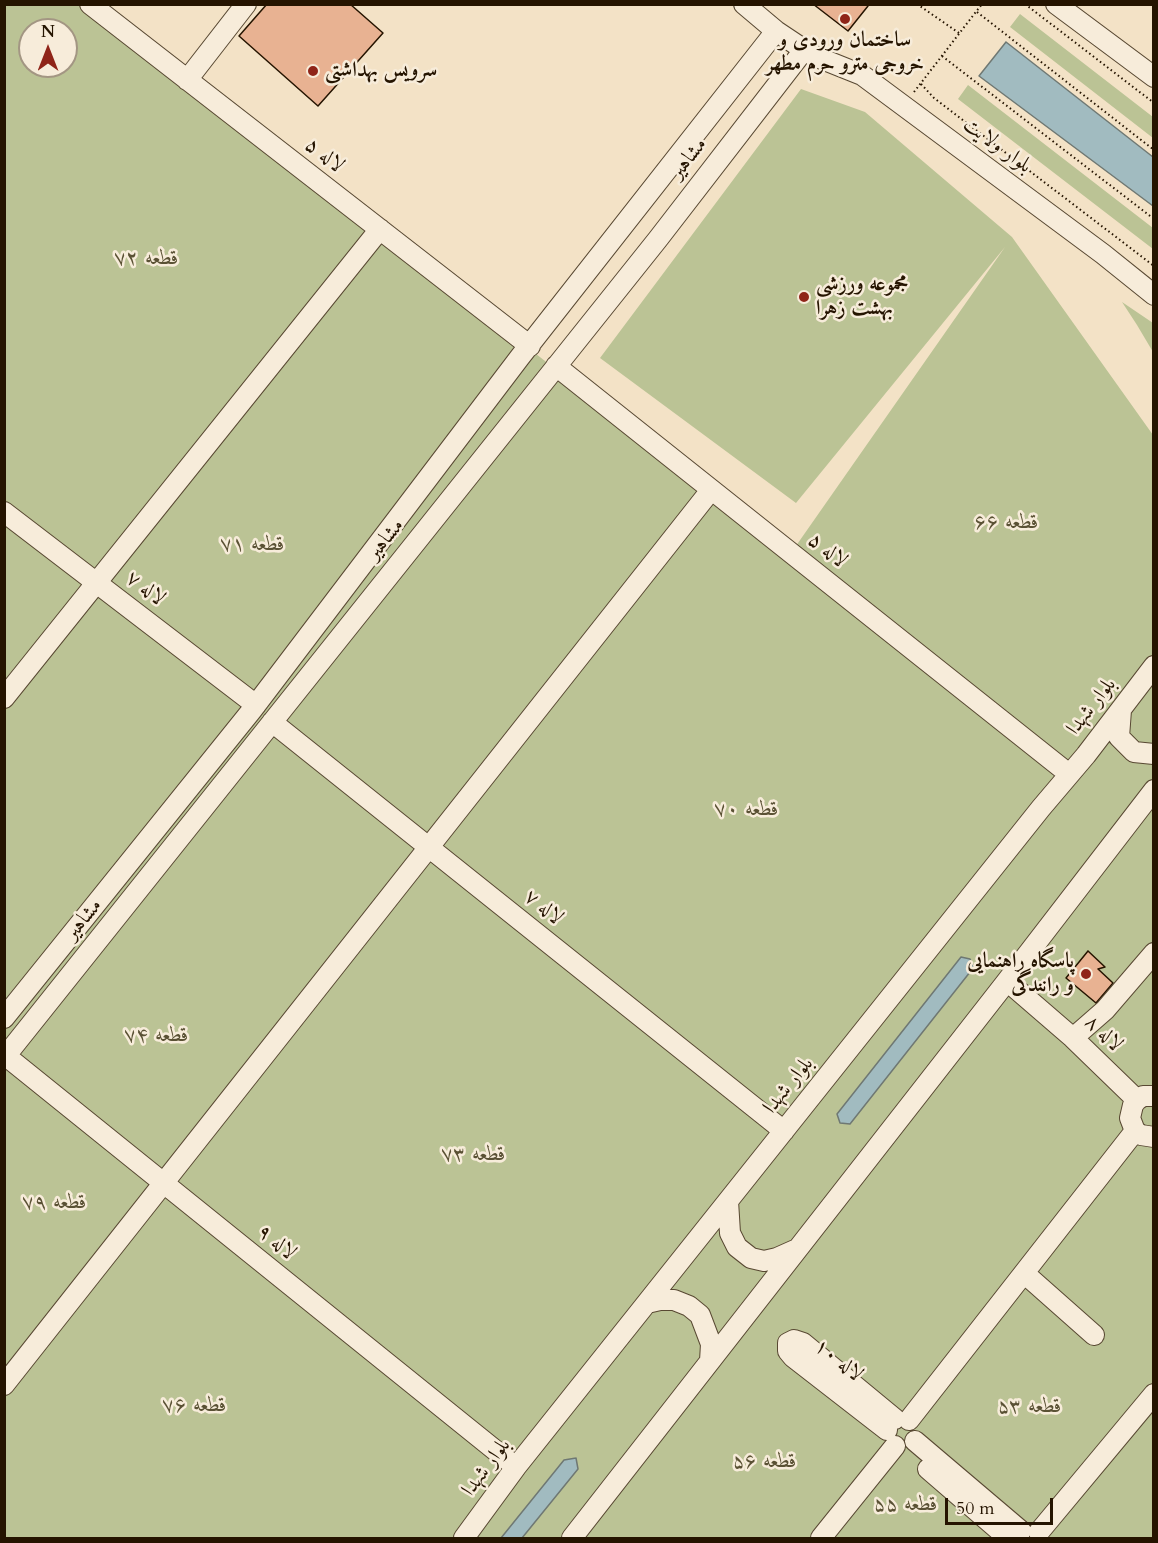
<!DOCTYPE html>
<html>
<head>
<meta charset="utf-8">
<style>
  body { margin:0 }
  #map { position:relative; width:1158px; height:1543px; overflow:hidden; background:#f3e2c6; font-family:Cardo,serif }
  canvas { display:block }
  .frame { position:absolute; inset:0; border:6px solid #251400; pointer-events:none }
  .north { position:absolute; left:18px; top:18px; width:60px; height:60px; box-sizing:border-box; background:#f7ecda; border:2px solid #a39683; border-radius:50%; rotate:0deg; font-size:16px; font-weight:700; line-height:24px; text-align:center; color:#251400 }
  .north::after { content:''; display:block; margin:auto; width:21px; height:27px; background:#8f2418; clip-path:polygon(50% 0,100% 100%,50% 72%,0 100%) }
  .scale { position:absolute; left:945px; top:1498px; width:108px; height:27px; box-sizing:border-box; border:3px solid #251400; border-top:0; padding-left:8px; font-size:18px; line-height:21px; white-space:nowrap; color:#251400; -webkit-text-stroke:4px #f7ecda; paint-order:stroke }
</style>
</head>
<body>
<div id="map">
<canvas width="1158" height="1543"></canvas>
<div class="frame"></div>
<div class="north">N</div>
<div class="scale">50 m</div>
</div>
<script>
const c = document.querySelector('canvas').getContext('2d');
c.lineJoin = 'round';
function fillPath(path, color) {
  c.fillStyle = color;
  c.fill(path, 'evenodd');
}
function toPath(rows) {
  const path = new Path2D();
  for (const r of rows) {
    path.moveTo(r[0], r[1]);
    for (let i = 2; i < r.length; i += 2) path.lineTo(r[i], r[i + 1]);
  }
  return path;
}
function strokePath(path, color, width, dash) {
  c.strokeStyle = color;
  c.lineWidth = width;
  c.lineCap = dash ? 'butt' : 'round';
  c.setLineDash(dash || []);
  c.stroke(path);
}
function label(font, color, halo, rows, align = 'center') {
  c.font = font + ' Cardo,Amiri,serif';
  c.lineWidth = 5;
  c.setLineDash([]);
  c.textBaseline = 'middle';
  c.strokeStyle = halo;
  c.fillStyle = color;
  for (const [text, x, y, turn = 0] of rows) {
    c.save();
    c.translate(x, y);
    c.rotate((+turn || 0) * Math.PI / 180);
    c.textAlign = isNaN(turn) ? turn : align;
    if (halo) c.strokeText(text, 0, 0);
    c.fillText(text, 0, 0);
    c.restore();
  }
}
fillPath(toPath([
  [4,5,89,5,791,553,1005,247,796,503,600,358,801,89,865,112,1012,237,1153,435,1153,1538,5,1538],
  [30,30,66,30,66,66,30,66],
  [1020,14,1153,117,1153,138,1010,27],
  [968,85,1153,228,1153,249,958,99],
  [1122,302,1153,323,1153,352,1137,325]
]), '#bbc395');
const water = toPath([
  [1006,42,1153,157,1153,206,979,76,1006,42],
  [961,957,970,959,974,967,850,1124,840,1123,837,1114,961,957],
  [576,1458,578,1469,522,1538,501,1538,564,1460,576,1458]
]);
fillPath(water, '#a1bbc0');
strokePath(water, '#6f7873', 1.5);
const building = toPath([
  [267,4,350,4,383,33,318,106,239,36,267,4],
  [813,4,866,4,868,6,848,31,813,4],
  [1088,951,1105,967,1098,969,1113,983,1096,1003,1066,978,1088,951]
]);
fillPath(building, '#e8b292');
strokePath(building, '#251400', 1.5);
const minor = toPath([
  [90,4,530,346],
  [744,4,776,31,812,55,862,75,1103,254,1154,295],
  [1056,4,1154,77],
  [187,80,246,4],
  [556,366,1069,774],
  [4,512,256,705],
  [4,698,380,229],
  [1121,710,1119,737,1134,752,1154,754],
  [272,722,784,1131],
  [1007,981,1073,1038,1137,1100],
  [4,1018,252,710,520,357,776,31],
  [1073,1038,1105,1010,1154,953],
  [6,1056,516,1467],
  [4,1058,658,239,804,50],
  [1154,1096,1143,1096,1137,1100,1133,1105,1130,1118,1135,1131,1141,1135,1154,1137],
  [728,1201,730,1233,737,1247,751,1258,764,1261,777,1258,795,1250],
  [1024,1273,1094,1335],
  [647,1303,660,1300,674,1300,689,1306,700,1315,711,1344,710,1361],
  [4,1385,711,490],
  [909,1420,1135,1131],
  [887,1430,793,1357,788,1351,788,1343,794,1340,803,1343,895,1419],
  [915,1441,1021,1531],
  [928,1469,1008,1538],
  [1039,1532,1154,1394],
  [464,1538,516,1467,1041,808,1086,755,1154,666],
  [572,1538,1007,981,1154,790],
  [821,1538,895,1446]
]);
strokePath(minor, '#584832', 22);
strokePath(toPath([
  [917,4,959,33],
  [1025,4,1154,103],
  [977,12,1154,150],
  [942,56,1154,219],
  [921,84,934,98,1154,266],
  [914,92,982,4]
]), '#251400', 2, [1.5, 3]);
strokePath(minor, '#f7ecda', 20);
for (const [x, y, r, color] of [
  [845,19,6,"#8f2418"],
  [313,71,6,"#8f2418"],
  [804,297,6,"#8f2418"],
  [1086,974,6,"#8f2418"]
]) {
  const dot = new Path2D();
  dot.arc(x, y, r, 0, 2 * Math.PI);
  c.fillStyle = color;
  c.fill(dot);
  strokePath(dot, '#f7ecda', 2);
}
label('bold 21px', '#251400', '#f7ecda', [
  ["ساختمان ورودی و",845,41,"center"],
  ["خروجی مترو حرم مطهر",845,65,"center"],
  ["سرویس بهداشتی",325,71],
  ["مجموعه ورزشی",816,285],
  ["بهشت زهرا",816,309],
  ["پاسگاه راهنمایی",1074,962,"right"],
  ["و رانندگی",1074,986,"right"]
], 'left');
label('21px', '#251400', '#f7ecda', [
  ["بلوار ولایت",997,146,36],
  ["لاله ۵",324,156,38],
  ["مشاهیر",689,159,-52],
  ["مشاهیر",386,540,-51],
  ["لاله ۵",827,551,38],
  ["لاله ۷",145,589,37],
  ["بلوار شهدا",1092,707,-52],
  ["لاله ۷",543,908,39],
  ["مشاهیر",84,920,-51],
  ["لاله ۸",1103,1034,43],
  ["بلوار شهدا",789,1086,-51],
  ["لاله ۹",276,1243,39],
  ["لاله ۱۰",838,1361,38],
  ["بلوار شهدا",487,1468,-53]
]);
label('italic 21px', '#5a5134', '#f7ecda', [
  ["قطعه ۷۲",147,259],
  ["قطعه ۶۶",1007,523],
  ["قطعه ۷۱",253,545],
  ["قطعه ۷۰",747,810],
  ["قطعه ۷۴",157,1036],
  ["قطعه ۷۳",474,1155],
  ["قطعه ۷۹",55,1203],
  ["قطعه ۷۶",195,1406],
  ["قطعه ۵۳",1030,1407],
  ["قطعه ۵۶",765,1462],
  ["قطعه ۵۵",906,1505]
]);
</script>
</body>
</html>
